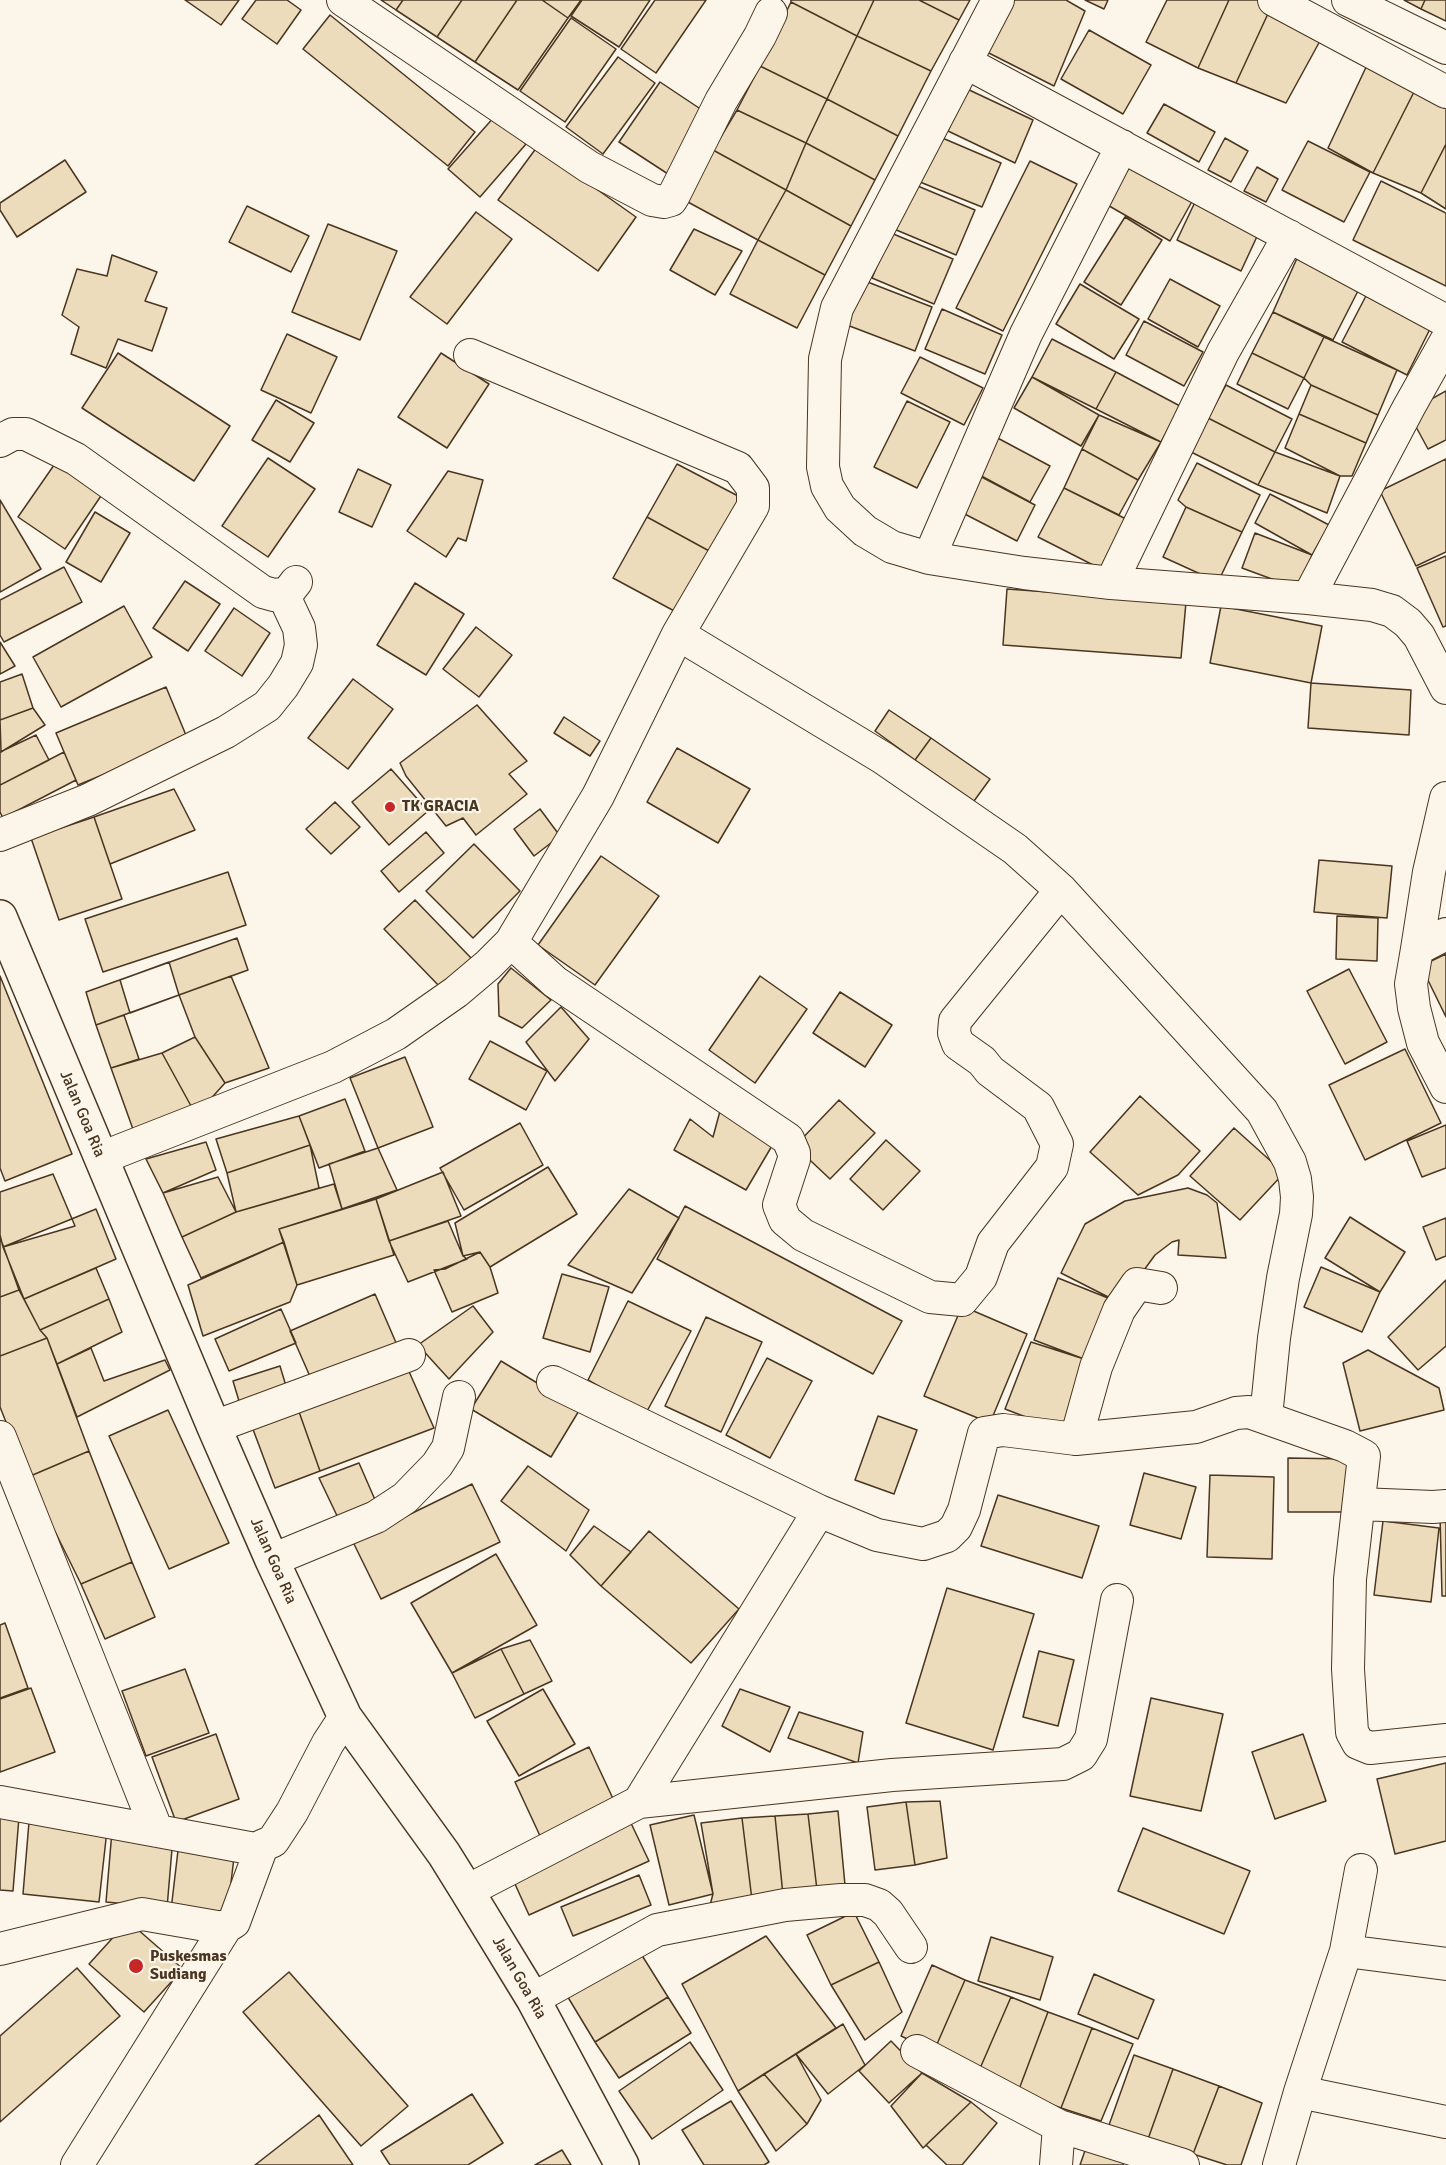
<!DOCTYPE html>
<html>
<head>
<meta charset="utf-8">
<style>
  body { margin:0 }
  canvas { display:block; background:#fbf6e9 }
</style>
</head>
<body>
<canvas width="1446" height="2165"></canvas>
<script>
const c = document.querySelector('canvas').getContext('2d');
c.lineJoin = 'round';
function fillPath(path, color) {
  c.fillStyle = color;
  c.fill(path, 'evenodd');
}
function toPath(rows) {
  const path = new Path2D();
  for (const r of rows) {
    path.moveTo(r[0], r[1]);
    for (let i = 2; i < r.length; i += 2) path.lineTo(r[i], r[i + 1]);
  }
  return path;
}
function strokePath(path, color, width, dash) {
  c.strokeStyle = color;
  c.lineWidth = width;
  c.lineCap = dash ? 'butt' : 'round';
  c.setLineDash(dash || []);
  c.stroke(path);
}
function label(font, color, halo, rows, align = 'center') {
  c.font = font + ' Signika,sans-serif';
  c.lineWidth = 4.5;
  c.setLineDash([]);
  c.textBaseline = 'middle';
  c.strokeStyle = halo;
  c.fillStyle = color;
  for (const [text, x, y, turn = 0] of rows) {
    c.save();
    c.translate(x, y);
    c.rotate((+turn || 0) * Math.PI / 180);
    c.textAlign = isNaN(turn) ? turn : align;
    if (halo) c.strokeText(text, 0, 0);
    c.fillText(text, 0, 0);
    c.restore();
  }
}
const building = toPath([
  [185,0,239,0,221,25,185,0],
  [256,0,287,0,301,10,277,44,242,19,256,0],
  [381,0,403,0,396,10,381,0],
  [403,0,462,0,437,37,396,10,403,0],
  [462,0,517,0,475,62,437,37,462,0],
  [517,0,542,0,568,18,518,90,475,62,517,0],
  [542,0,581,0,568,18,542,0],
  [582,0,650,0,619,47,571,16,582,0],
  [655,0,706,0,656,73,621,49,655,0],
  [791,0,874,0,857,36,791,2,791,0],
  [874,0,919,0,959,20,931,71,857,36,874,0],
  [919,0,970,0,959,20,919,0],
  [1005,0,1066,0,1085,11,1054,86,977,47,1005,0],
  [1085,0,1108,0,1104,9,1085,0],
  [1167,0,1229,0,1198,68,1146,42,1167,0],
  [1229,0,1262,0,1272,5,1236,83,1198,68,1229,0],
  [1404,0,1425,0,1421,9,1404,0],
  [1425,0,1446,0,1446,21,1421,9,1425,0],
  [791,2,857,36,827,99,760,66,791,2],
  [1272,5,1326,30,1286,103,1236,83,1272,5],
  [330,15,475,132,448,166,303,49,330,15],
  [571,18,616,49,565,122,520,91,571,18],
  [1089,30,1151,65,1123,114,1061,79,1089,30],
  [857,36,931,71,898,136,827,99,857,36],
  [618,57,655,83,603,154,566,127,618,57],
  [1368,63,1417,86,1373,173,1328,148,1368,63],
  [760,66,827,99,806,143,737,110,760,66],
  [660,82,708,114,668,174,619,142,660,82],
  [1417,86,1446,97,1446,144,1421,193,1373,173,1417,86],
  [965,88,1033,120,1015,163,948,131,965,88],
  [827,99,898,136,875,180,806,143,827,99],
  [1164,104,1215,132,1199,162,1147,133,1164,104],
  [737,110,806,143,786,190,713,150,737,110],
  [495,116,526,144,480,197,448,169,495,116],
  [940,137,1001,163,982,207,920,182,940,137],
  [1225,138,1248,151,1231,182,1208,170,1225,138],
  [1308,141,1370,172,1344,222,1282,190,1308,141],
  [806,143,875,180,851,226,786,190,806,143],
  [1446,144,1446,209,1421,193,1446,144],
  [537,147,636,217,598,271,498,200,537,147],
  [713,150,786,190,758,240,686,201,713,150],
  [65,160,86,192,17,237,0,210,0,203,65,160],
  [1030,161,1077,184,1003,331,956,308,1030,161],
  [1134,161,1195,196,1170,241,1104,203,1134,161],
  [1257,167,1278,179,1266,202,1244,191,1257,167],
  [1381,181,1446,213,1446,286,1353,240,1381,181],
  [913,184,975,210,956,255,894,229,913,184],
  [786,190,851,226,825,275,758,240,786,190],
  [1196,200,1260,230,1241,271,1177,240,1196,200],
  [247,206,309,236,291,272,229,242,247,206],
  [476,212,512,239,447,324,410,297,476,212],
  [1125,217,1162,240,1121,305,1084,282,1125,217],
  [328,224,397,251,360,340,292,312,328,224],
  [694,229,742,251,715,295,670,270,694,229],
  [891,233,953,259,934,304,872,278,891,233],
  [758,240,825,275,797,328,730,294,758,240],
  [112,255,157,272,145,301,167,308,152,351,118,339,106,368,71,354,79,327,62,315,77,269,107,276,112,255],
  [1298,256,1360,287,1333,340,1273,312,1298,256],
  [1170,279,1220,306,1198,347,1148,319,1170,279],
  [865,281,932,307,915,351,847,325,865,281],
  [1080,284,1139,319,1114,359,1056,324,1080,284],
  [1368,292,1432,325,1407,375,1342,342,1368,292],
  [942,309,1002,335,985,374,925,349,942,309],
  [1273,312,1324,337,1304,378,1252,353,1273,312],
  [1144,321,1203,352,1184,386,1126,355,1144,321],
  [287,334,337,357,311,413,261,390,287,334],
  [1324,337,1397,370,1378,415,1311,385,1304,378,1324,337],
  [1052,339,1116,372,1096,409,1032,377,1052,339],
  [118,353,230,426,194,481,82,408,118,353],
  [441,353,489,384,447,448,398,417,441,353],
  [1252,353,1304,378,1288,409,1237,384,1252,353],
  [920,357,983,388,964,425,901,393,920,357],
  [1116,372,1180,406,1161,442,1096,409,1116,372],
  [1032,377,1099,415,1081,446,1014,408,1032,377],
  [1226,385,1292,419,1275,452,1208,418,1226,385],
  [1311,385,1378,415,1366,443,1299,414,1311,385],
  [1446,391,1446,440,1428,449,1408,412,1446,391],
  [276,400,314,423,290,462,252,440,276,400],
  [907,401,950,422,917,488,874,467,907,401],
  [1299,414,1366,443,1352,476,1340,476,1285,448,1299,414],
  [1099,415,1161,442,1138,480,1082,449,1099,415],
  [1208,418,1275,452,1258,485,1191,452,1208,418],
  [992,435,1050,466,1030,502,972,471,992,435],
  [1082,449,1138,480,1119,515,1064,488,1082,449],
  [1275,452,1340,476,1327,513,1258,485,1275,452],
  [61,455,107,487,65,549,18,517,61,455],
  [268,458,315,489,268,557,222,526,268,458],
  [1446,459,1446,552,1416,566,1380,491,1446,459],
  [1197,463,1260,495,1242,532,1186,507,1178,500,1197,463],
  [677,464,740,497,711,552,647,517,677,464],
  [358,469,391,485,372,527,339,512,358,469],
  [448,471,483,480,466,541,458,538,446,557,407,531,448,471],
  [974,473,1035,505,1017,541,955,509,974,473],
  [1064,488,1126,519,1101,569,1038,537,1064,488],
  [1270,494,1329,525,1312,555,1255,523,1270,494],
  [0,500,41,569,0,592,0,500],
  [1186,507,1242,532,1218,582,1163,557,1186,507],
  [95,512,130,533,101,582,66,562,95,512],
  [647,517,711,552,678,613,613,578,647,517],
  [1255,533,1312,555,1299,589,1242,568,1255,533],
  [1446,556,1446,626,1443,627,1417,568,1446,556],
  [64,567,82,602,4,642,0,635,0,600,64,567],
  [185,581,220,604,188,651,153,628,185,581],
  [415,583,464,614,426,675,377,645,415,583],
  [1007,589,1186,602,1181,658,1003,645,1007,589],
  [124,606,152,657,61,707,33,657,124,606],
  [1221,606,1322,626,1311,683,1210,663,1221,606],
  [234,608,270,633,242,676,205,651,234,608],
  [476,627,512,655,479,697,443,669,476,627],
  [0,642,15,666,0,674,0,642],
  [22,674,33,708,0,720,0,682,22,674],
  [353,679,393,709,348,769,308,738,353,679],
  [1311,683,1411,690,1409,735,1308,728,1311,683],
  [166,687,188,740,78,785,56,733,166,687],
  [477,705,527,761,509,774,527,794,476,835,463,818,446,826,406,776,400,763,477,705],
  [33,708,45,725,1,752,0,720,33,708],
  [889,710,931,738,915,760,875,731,889,710],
  [564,717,600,741,590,756,554,733,564,717],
  [36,735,49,760,0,785,0,752,36,735],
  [931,738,990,779,974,801,915,760,931,738],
  [677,748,750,789,718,843,647,802,677,748],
  [64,752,76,780,3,818,0,812,0,785,64,752],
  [391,769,428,811,389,845,352,802,391,769],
  [174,789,195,830,110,864,94,817,174,789],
  [335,802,360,827,331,854,306,829,335,802],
  [540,809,560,836,534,856,514,829,540,809],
  [94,817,122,899,59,920,31,838,94,817],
  [426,832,444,853,399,892,381,871,426,832],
  [474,844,520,891,473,938,426,891,474,844],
  [601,856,659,896,595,985,538,945,601,856],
  [1319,860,1392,866,1387,918,1314,912,1319,860],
  [228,872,246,925,103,972,85,919,228,872],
  [415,900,472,959,441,988,384,929,415,900],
  [1337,916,1378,918,1377,961,1336,959,1337,916],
  [237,938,248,970,96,1025,86,992,237,938],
  [1446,954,1446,1017,1421,966,1446,954],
  [169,962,179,995,130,1013,120,980,169,962],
  [511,968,551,1000,522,1028,499,1016,498,984,511,968],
  [1349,969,1387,1042,1345,1064,1307,991,1349,969],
  [0,976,72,1154,5,1181,0,1168,0,976],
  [231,976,269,1068,225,1083,195,1037,179,995,231,976],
  [760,976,807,1009,755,1083,709,1050,760,976],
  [840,992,892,1025,865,1067,813,1033,840,992],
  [561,1007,589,1039,555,1081,526,1042,561,1007],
  [124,1015,139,1059,111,1068,96,1025,124,1015],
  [195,1037,225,1083,196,1115,162,1053,195,1037],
  [490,1041,547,1071,526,1110,469,1079,490,1041],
  [1405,1049,1441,1123,1365,1160,1329,1085,1405,1049],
  [162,1053,196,1115,134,1132,111,1068,162,1053],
  [405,1057,433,1127,378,1148,350,1078,405,1057],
  [1140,1096,1200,1151,1178,1175,1138,1195,1090,1152,1140,1096],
  [345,1099,365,1151,319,1168,299,1116,345,1099],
  [723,1100,776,1139,746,1190,674,1150,690,1119,713,1137,723,1100],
  [839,1100,875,1133,830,1179,795,1146,839,1100],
  [299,1116,310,1145,227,1173,216,1139,299,1116],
  [520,1123,543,1165,464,1210,440,1168,520,1123],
  [1446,1125,1446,1168,1422,1177,1407,1141,1446,1125],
  [1234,1128,1284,1173,1240,1220,1190,1176,1234,1128],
  [886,1140,920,1171,883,1210,850,1179,886,1140],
  [206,1142,216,1170,163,1193,146,1159,206,1142],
  [310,1145,319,1188,236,1212,227,1173,310,1145],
  [378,1148,397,1190,342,1209,329,1164,378,1148],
  [548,1167,577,1214,490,1267,480,1252,463,1256,455,1223,548,1167],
  [443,1172,461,1216,389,1241,376,1199,443,1172],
  [53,1174,75,1226,3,1247,0,1235,0,1192,53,1174],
  [218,1177,236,1212,182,1237,163,1193,218,1177],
  [334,1184,342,1209,279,1229,284,1242,201,1278,182,1237,236,1212,334,1184],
  [1188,1188,1207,1195,1217,1203,1226,1258,1178,1255,1179,1240,1172,1242,1155,1255,1120,1303,1061,1273,1085,1224,1125,1201,1188,1188],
  [629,1189,679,1218,632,1293,568,1265,629,1189],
  [376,1199,394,1255,297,1285,279,1229,376,1199],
  [685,1206,902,1321,873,1374,657,1259,685,1206],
  [96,1209,116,1259,24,1299,3,1247,96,1209],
  [1350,1217,1405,1252,1380,1292,1325,1258,1350,1217],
  [1446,1218,1446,1256,1436,1260,1423,1227,1446,1218],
  [448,1221,463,1256,467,1259,408,1282,389,1241,448,1221],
  [0,1237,19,1290,0,1297,0,1237],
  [284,1242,297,1285,290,1302,203,1336,188,1285,284,1242],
  [480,1252,490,1267,498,1293,452,1312,434,1270,445,1269,480,1252],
  [1321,1267,1380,1292,1362,1332,1304,1307,1321,1267],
  [96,1268,109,1299,40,1330,24,1299,96,1268],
  [562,1274,609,1287,590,1352,543,1338,562,1274],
  [1058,1278,1108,1298,1084,1359,1034,1340,1058,1278],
  [1446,1280,1446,1346,1418,1370,1388,1337,1446,1280],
  [19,1290,40,1330,47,1338,0,1356,0,1297,19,1290],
  [375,1294,397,1345,312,1381,290,1331,375,1294],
  [109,1299,122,1332,57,1364,47,1338,40,1330,109,1299],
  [628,1301,691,1331,646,1413,588,1380,628,1301],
  [473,1306,493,1332,449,1379,418,1345,473,1306],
  [962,1306,1027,1334,990,1423,924,1396,962,1306],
  [281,1309,296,1343,229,1371,215,1339,281,1309],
  [706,1317,762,1342,721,1432,665,1406,706,1317],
  [47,1338,89,1451,28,1477,0,1407,0,1356,47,1338],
  [1031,1342,1084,1359,1070,1434,1005,1409,1031,1342],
  [91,1348,104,1381,165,1360,170,1370,77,1417,57,1364,91,1348],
  [1368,1350,1439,1388,1444,1410,1360,1431,1343,1363,1368,1350],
  [767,1358,812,1381,770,1458,726,1435,767,1358],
  [501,1361,580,1409,551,1457,471,1409,501,1361],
  [280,1366,289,1396,242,1411,233,1381,280,1366],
  [407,1367,434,1428,320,1471,298,1409,407,1367],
  [298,1409,320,1471,275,1488,251,1424,298,1409],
  [168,1410,229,1543,169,1569,109,1436,168,1410],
  [878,1416,917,1430,894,1494,855,1480,878,1416],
  [89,1451,132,1562,81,1584,28,1477,89,1451],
  [1288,1458,1347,1459,1347,1512,1288,1512,1288,1458],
  [359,1463,376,1502,340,1522,319,1478,359,1463],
  [528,1466,589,1510,566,1551,501,1501,528,1466],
  [1144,1473,1196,1487,1181,1539,1130,1525,1144,1473],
  [1210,1475,1274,1477,1272,1559,1207,1557,1210,1475],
  [472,1484,500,1542,381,1599,353,1542,472,1484],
  [998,1495,1099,1526,1082,1578,981,1546,998,1495],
  [1446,1514,1446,1596,1442,1596,1440,1515,1446,1514],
  [1383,1521,1439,1528,1431,1602,1374,1595,1383,1521],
  [594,1526,631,1552,601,1586,570,1555,594,1526],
  [649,1531,739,1609,691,1663,601,1586,649,1531],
  [496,1554,537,1625,452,1673,411,1603,496,1554],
  [132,1562,155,1617,105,1639,81,1584,132,1562],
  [947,1588,1034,1614,993,1750,906,1723,947,1588],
  [5,1623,28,1688,0,1698,0,1625,5,1623],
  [530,1640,552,1681,524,1694,501,1649,530,1640],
  [501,1649,524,1694,475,1718,452,1673,501,1649],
  [1039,1651,1074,1660,1058,1726,1023,1717,1039,1651],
  [185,1669,209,1733,146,1756,122,1691,185,1669],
  [31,1688,55,1752,0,1772,0,1699,31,1688],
  [543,1689,575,1744,519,1776,487,1721,543,1689],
  [740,1689,790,1707,770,1752,722,1726,740,1689],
  [1151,1698,1223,1714,1201,1811,1130,1796,1151,1698],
  [799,1712,863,1732,858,1763,788,1738,799,1712],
  [216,1734,239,1799,176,1822,152,1757,216,1734],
  [1303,1734,1326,1801,1275,1819,1252,1752,1303,1734],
  [589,1747,615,1803,541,1838,515,1782,589,1747],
  [1446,1763,1446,1841,1395,1854,1377,1779,1446,1763],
  [940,1801,947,1858,915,1865,906,1802,940,1801],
  [906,1802,915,1865,875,1870,867,1807,906,1802],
  [838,1811,845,1885,817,1890,808,1814,838,1811],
  [808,1814,817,1890,783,1895,775,1816,808,1814],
  [0,1815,19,1817,13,1891,0,1890,0,1815],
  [694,1815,713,1894,669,1905,650,1825,694,1815],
  [775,1816,783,1895,752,1900,742,1818,775,1816],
  [742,1818,752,1900,710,1905,713,1894,701,1823,742,1818],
  [629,1819,649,1861,529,1915,510,1873,629,1819],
  [29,1822,107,1830,99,1902,23,1894,29,1822],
  [1143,1828,1250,1871,1224,1934,1118,1891,1143,1828],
  [112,1831,173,1837,167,1908,106,1902,112,1831],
  [179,1842,235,1849,227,1916,171,1910,179,1842],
  [639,1875,651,1905,573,1936,561,1907,639,1875],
  [854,1912,879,1962,831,1985,807,1935,854,1912],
  [128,1921,183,1969,144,2012,89,1964,128,1921],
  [766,1936,836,2028,738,2091,682,1984,766,1936],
  [991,1937,1053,1957,1040,2000,978,1981,991,1937],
  [638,1949,668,1997,595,2042,566,1994,638,1949],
  [879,1962,902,2012,865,2040,831,1985,879,1962],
  [932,1965,965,1980,934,2051,901,2036,932,1965],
  [77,1968,120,2016,0,2122,0,2036,77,1968],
  [289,1972,408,2106,361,2146,243,2012,289,1972],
  [1094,1974,1154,2000,1138,2039,1078,2014,1094,1974],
  [965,1980,1011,1997,978,2073,934,2051,965,1980],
  [668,1997,691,2033,619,2078,595,2042,668,1997],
  [1011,1997,1048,2012,1018,2092,978,2073,1011,1997],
  [1048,2012,1092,2028,1061,2108,1018,2092,1048,2012],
  [843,2024,865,2065,828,2094,796,2054,843,2024],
  [1092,2028,1133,2044,1101,2121,1061,2108,1092,2028],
  [891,2041,922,2073,889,2103,859,2071,891,2041],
  [690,2042,723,2090,652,2139,619,2091,690,2042],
  [796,2054,821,2100,807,2124,764,2074,796,2054],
  [1134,2055,1173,2069,1148,2139,1109,2125,1134,2055],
  [1173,2069,1219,2086,1193,2154,1148,2139,1173,2069],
  [922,2073,971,2102,923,2148,891,2106,922,2073],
  [764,2074,807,2124,776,2151,738,2091,764,2074],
  [1219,2086,1262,2103,1241,2165,1227,2165,1193,2154,1219,2086],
  [472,2094,503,2143,468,2165,390,2165,381,2151,472,2094],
  [731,2101,769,2162,764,2165,704,2165,682,2130,731,2101],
  [971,2102,997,2123,962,2165,947,2165,926,2145,971,2102],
  [319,2115,353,2165,255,2165,319,2115],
  [1088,2142,1126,2155,1123,2165,1080,2165,1088,2142],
  [562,2150,571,2165,535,2165,562,2150]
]);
fillPath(building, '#ecdcbc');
strokePath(building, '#4a3520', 1.5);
const street = toPath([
  [343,0,589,167,652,200,664,202,671,200,674,195,721,101,760,36,771,13],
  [998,0,837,308,825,359,823,467,827,486,840,508,865,531,892,547,929,558,1026,334,1122,146],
  [1274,0,1446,92],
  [1348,0,1446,48],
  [965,62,1446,321],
  [470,355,738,468,753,488,753,506,678,634,598,796,511,942,555,982,788,1139,794,1153,794,1159,779,1205,785,1220,803,1235,930,1297,962,1300,981,1277,993,1243,1052,1167,1057,1144,1038,1107,990,1071,982,1061,958,1044,954,1033,955,1021,1061,890],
  [0,441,13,434,26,434,76,459,263,592,274,595,283,594,289,591,296,582],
  [929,558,1024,573,1111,583,1308,598,1372,605,1392,611,1408,623,1419,636,1446,688],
  [1111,583,1223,352,1289,236],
  [1308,598,1409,407,1446,341],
  [678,634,883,758,1015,849,1061,890,1262,1111,1290,1162,1295,1179,1297,1197,1296,1214,1283,1278,1274,1338,1266,1417],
  [0,835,88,800,226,732,267,706,283,686,297,663,301,645,299,628,283,594],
  [1446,934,1417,949,1411,984,1414,1008,1423,1043,1446,1087],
  [1417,949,1429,872,1446,798],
  [101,1158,333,1067,396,1034,456,992,488,965,511,942],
  [553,1382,819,1511,877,1535,923,1544,947,1536,956,1527,964,1510,984,1433,1003,1430,1076,1439,1196,1427,1236,1413,1249,1412,1345,1446,1364,1456,1350,1579,1348,1669,1352,1732,1358,1743,1370,1748,1446,1740],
  [214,1427,409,1355],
  [0,1437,157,1831],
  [1076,1439,1096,1367,1119,1310,1137,1284,1161,1288],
  [1359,1504,1433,1507,1446,1506],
  [272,1560,376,1517,405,1498,437,1465,448,1448,459,1397],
  [0,1802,255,1849,273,1841,292,1812,328,1743,345,1717],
  [639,1802,819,1511],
  [1361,1870,1346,1951,1446,1964],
  [467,1891,639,1802,892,1775,1063,1764,1081,1755,1091,1739,1117,1600],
  [0,1949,142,1914,217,1927,226,1927,234,1922,262,1846],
  [533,1999,657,1930,785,1905,841,1900,865,1900,879,1905,888,1913,911,1947],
  [917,2051,1059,2126,1183,2165],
  [1300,2092,1446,2122],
  [77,2165,226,1927],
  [1056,2165,1059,2126],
  [1279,2165,1300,2092,1346,1951]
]);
const secondary = toPath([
  [0,917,214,1427,272,1560,345,1717,444,1854,467,1891,533,1999,622,2165]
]);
strokePath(street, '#4a3520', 34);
strokePath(secondary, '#4a3520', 36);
strokePath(street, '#fbf6e9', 32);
strokePath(secondary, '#fbf6e9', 33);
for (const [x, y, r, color] of [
  [390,807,6,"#c62828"],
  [136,1966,8,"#c62828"]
]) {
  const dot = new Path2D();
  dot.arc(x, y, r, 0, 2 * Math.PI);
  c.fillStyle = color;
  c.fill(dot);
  strokePath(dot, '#fbf6e9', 2);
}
label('bold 16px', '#4a3520', '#fbf6e9', [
  ["TK GRACIA",402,807],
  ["Puskesmas",150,1957],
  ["Sudiang",150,1975]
], 'left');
label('16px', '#4a3520', '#fbf6e9', [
  ["Jalan Goa Ria",82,1114,67],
  ["Jalan Goa Ria",273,1561,66],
  ["Jalan Goa Ria",519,1978,60]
]);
</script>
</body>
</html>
